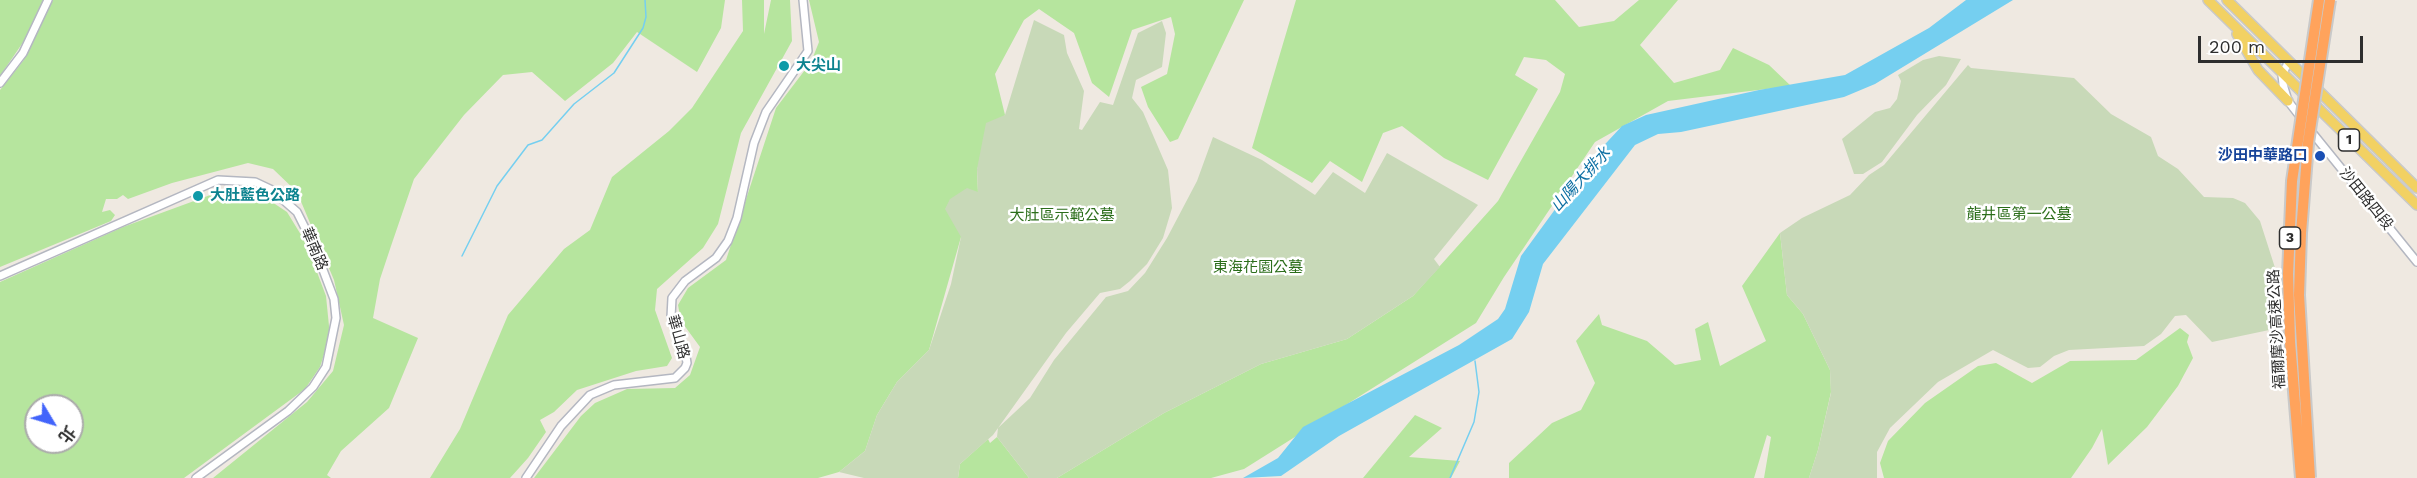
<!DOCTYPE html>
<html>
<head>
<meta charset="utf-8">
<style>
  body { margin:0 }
  #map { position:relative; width:2417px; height:478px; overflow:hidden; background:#efe9e1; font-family:"Work Sans","Noto Sans TC",sans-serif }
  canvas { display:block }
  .north { position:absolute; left:24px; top:394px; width:60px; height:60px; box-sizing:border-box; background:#fff; border:2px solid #ababab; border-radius:50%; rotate:128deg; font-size:16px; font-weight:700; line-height:24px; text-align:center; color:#2e2e2e }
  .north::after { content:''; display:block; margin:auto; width:21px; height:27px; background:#4264fb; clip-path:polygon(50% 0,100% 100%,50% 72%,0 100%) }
  .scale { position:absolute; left:2198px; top:36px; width:165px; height:27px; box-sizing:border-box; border:3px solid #2e2e2e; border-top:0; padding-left:8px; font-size:18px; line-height:21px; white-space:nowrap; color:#2e2e2e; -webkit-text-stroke:4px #fff; paint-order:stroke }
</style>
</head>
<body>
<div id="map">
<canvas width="2417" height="478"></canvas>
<div class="north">北</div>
<div class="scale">200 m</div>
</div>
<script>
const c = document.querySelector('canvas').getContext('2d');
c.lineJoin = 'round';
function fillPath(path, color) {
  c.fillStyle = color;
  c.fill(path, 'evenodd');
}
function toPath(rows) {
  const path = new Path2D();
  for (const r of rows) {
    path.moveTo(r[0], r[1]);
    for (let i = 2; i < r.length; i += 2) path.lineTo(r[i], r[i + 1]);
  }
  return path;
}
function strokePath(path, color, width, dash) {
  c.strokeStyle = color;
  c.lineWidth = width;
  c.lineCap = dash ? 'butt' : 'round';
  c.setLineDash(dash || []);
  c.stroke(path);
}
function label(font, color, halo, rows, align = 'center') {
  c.font = font + ' "Work Sans","Noto Sans TC",sans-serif';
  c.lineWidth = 5;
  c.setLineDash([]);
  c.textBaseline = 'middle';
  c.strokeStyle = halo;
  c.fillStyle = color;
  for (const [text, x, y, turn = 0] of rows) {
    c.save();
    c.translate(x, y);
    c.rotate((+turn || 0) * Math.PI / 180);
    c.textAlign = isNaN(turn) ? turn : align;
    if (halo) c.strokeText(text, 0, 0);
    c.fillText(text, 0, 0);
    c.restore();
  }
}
fillPath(toPath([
  [0,0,45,0,28,35,0,76],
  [53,0,725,0,721,28,697,72,637,32,613,63,565,101,532,72,503,75,464,115,414,179,391,246,380,279,373,318,418,338,389,408,341,451,327,475,331,478,213,478,307,402,333,371,344,325,334,280,297,192,273,169,248,163,172,183,128,199,123,195,117,199,106,199,102,212,110,210,115,215,111,221,0,267,0,90,23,61],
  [742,0,764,0,764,34,771,0,790,0,792,41,741,133,718,224,703,248,657,289,655,310,672,358,667,366,636,371,577,390,554,412,540,420,546,432,528,458,510,478,430,478,460,429,508,315,564,249,590,230,612,177,669,131,692,108,743,31],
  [809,0,1244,0,1178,139,1170,142,1148,107,1141,87,1167,74,1175,34,1171,17,1132,30,1109,97,1092,83,1074,33,1039,9,1024,20,995,74,1005,115,977,169,978,193,961,237,929,350,897,382,877,415,865,451,839,472,818,478,534,478,581,416,595,403,627,389,675,388,690,375,700,347,681,321,678,305,688,288,726,260,776,108,811,62,819,42],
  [1296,0,1555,0,1579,27,1614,21,1639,0,1678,0,1640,45,1674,83,1720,70,1733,48,1769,65,1791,86,1668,101,1595,142,1504,277,1476,323,1244,469,1211,478,1057,478,1164,413,1261,364,1347,339,1413,296,1498,201,1560,92,1565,74,1546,60,1524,57,1515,75,1538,89,1488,180,1444,158,1402,126,1383,133,1362,182,1330,161,1312,183,1252,148],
  [224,190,269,200,287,212,306,243,326,296,330,336,320,367,305,389,184,478,0,478,0,282,123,227],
  [36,406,72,406,72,442,36,442],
  [1780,233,1787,295,1803,314,1830,370,1831,392,1818,450,1809,478,1764,478,1771,437,1767,435,1754,478,1509,478,1509,463,1552,423,1581,410,1595,383,1576,341,1599,314,1602,325,1647,341,1675,365,1701,360,1695,329,1708,322,1720,366,1766,341,1742,286],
  [2180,328,2189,335,2187,342,2193,358,2178,386,2147,427,2108,465,2102,429,2092,448,2071,478,1884,478,1880,463,1888,441,1925,403,1978,366,1996,363,2032,383,2070,361,2136,360],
  [1415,415,1442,428,1409,457,1460,461,1451,478,1363,478],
  [997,437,1029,478,958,478,960,464,988,439,990,443]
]), '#b6e59e');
fillPath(toPath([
  [1034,20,1064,35,1067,53,1084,91,1079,129,1082,130,1100,102,1113,105,1138,33,1162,21,1166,33,1162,67,1136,80,1132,98,1143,112,1168,170,1172,208,1163,238,1147,264,1130,281,1120,289,1100,293,1066,333,993,435,960,464,958,478,864,478,839,472,865,451,877,415,897,382,929,350,951,284,961,237,945,209,950,199,967,188,978,192,977,169,986,123,1005,115],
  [1939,56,1961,59,1946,85,1917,115,1882,162,1863,174,1854,174,1842,139,1875,112,1890,108,1897,99,1901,81,1898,75,1923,60],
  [1968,65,1971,68,2074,78,2111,114,2151,137,2158,156,2178,169,2204,197,2233,198,2245,203,2260,221,2277,274,2274,329,2212,342,2186,315,2175,316,2161,334,2144,346,2069,350,2054,356,2040,367,2028,368,1993,350,1938,382,1890,428,1877,452,1877,478,1809,478,1818,450,1831,393,1830,370,1803,314,1787,295,1780,233,1802,218,1850,195,1869,175,1884,165],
  [1213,137,1262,160,1315,195,1333,172,1365,193,1387,153,1478,205,1434,259,1440,267,1413,296,1347,339,1261,364,1164,413,1057,478,1029,478,997,437,998,428,1030,398,1054,360,1106,297,1128,291,1145,273,1167,238,1197,181]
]), '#c8d9b8');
fillPath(toPath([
  [1966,0,2013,0,1875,84,1844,97,1681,132,1658,134,1635,145,1543,264,1529,312,1512,339,1339,436,1281,476,1243,478,1278,458,1303,427,1459,345,1498,319,1505,309,1521,256,1594,156,1622,126,1646,115,1759,90,1845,75,1929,28]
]), '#75cff0');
strokePath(toPath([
  [462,256,497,186,528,145,542,140,574,104,614,73,643,28,646,17,645,0],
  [1450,478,1474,422,1479,392,1475,361]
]), '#75cff0', 1.5);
const tertiary = toPath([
  [2288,63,2282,75,2283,84,2288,101,2302,119],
  [0,83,23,53,48,0],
  [2310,130,2417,262],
  [0,276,218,180,255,182,272,190,297,212,314,246,334,299,336,318,326,367,313,387,288,411,196,478],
  [526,478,561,426,590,395,614,385,675,378,685,368,687,363,685,350,671,317,672,298,685,281,716,258,728,241,737,218,754,143,766,112,808,51,803,0]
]);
const primary = toPath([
  [2208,0,2417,205],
  [2227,0,2417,188],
  [2237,34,2258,70,2288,101]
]);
strokePath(tertiary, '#b4b7c1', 10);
strokePath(primary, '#c9c9c9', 12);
strokePath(tertiary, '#fff', 7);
strokePath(primary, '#f2d163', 9);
const motorwayBridge = toPath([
  [2301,478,2290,342,2288,274,2292,181,2319,0],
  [2310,478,2299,295,2301,233,2308,143,2330,0]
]);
strokePath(motorwayBridge, '#c9c9c9', 14, []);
strokePath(motorwayBridge, '#ffa35c', 10);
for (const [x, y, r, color] of [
  [784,66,6,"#0f9aa8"],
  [2320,156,6,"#1a4fb4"],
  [198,196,6,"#0f9aa8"]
]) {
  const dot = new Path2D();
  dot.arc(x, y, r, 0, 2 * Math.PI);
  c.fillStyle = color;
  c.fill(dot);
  strokePath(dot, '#fff', 2);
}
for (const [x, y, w] of [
  [2349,140,21],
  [2290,238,21]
]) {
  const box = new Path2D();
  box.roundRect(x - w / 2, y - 11, w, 22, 4.5);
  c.fillStyle = '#fff';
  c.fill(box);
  strokePath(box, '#2e2e2e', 1.5);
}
label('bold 14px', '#2e2e2e', null, [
  ["1",2349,140],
  ["3",2290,238]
]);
label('bold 15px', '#0d838f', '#fff', [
  ["大尖山",796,66],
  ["大肚藍色公路",210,196]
], 'left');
label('bold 15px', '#164399', '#fff', [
  ["沙田中華路口",2308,156]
], 'right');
label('15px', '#2e2e2e', '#fff', [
  ["沙田路四段",2366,199,51],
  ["華南路",314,249,67],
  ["福爾摩沙高速公路",2277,329,-93],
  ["華山路",678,337,74]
]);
label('15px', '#2c6e1b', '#fff', [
  ["龍井區第一公墓",2019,215],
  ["大肚區示範公墓",1062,216],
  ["東海花園公墓",1258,268]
]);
label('italic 16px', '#0d6fa3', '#fff', [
  ["山陽大排水",1581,180,-48]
]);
</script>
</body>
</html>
